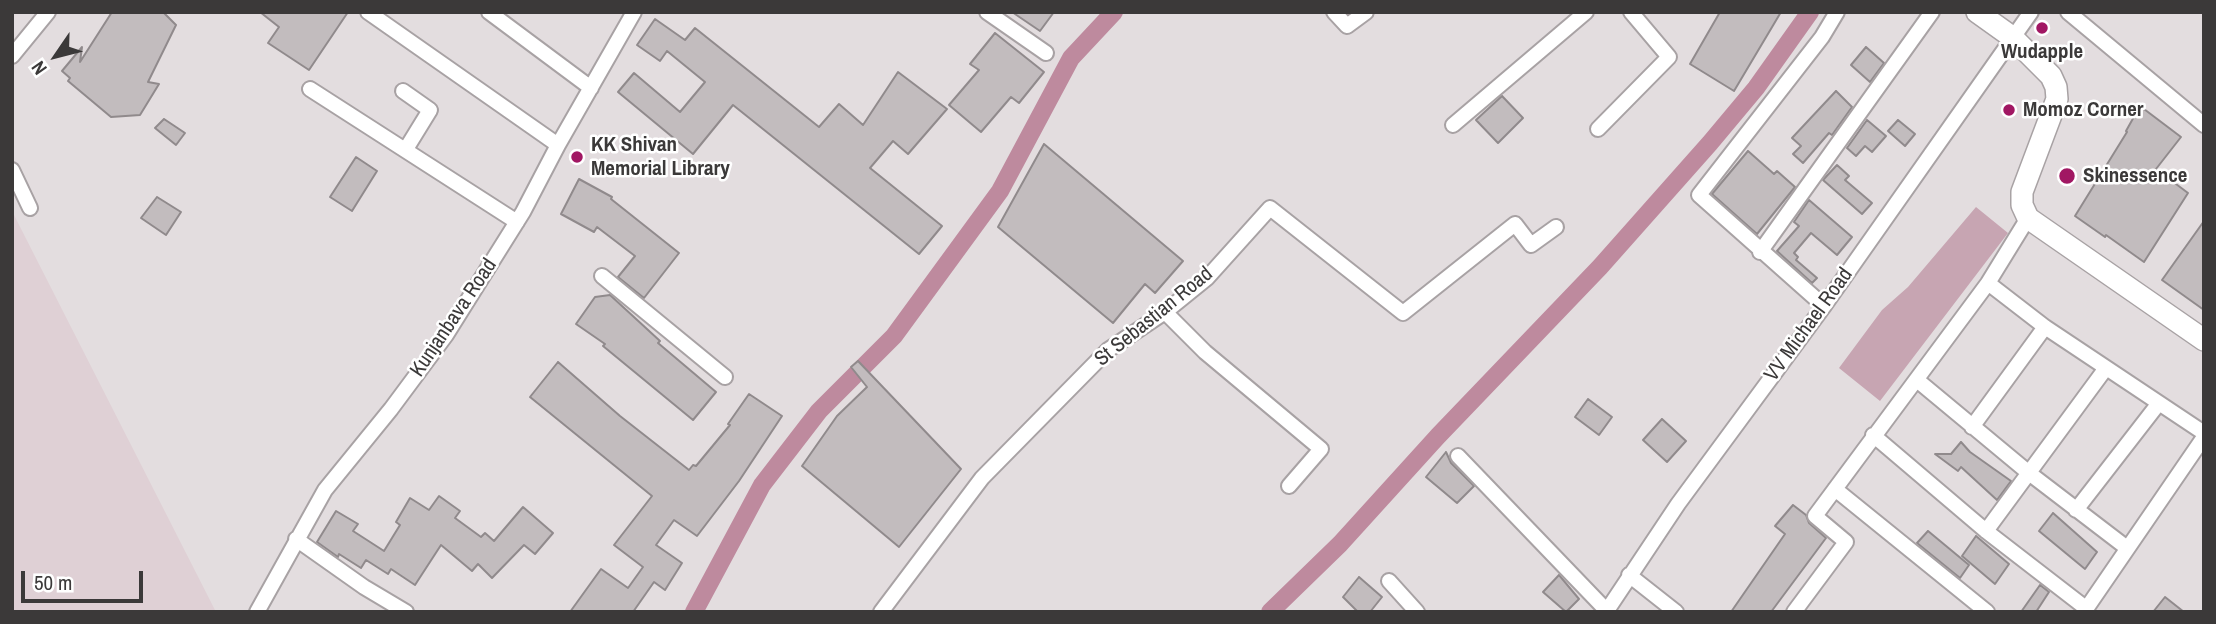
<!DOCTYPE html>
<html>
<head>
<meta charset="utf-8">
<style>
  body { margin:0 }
  #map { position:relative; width:2216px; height:624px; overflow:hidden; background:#e3dddf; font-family:"Archivo Narrow",sans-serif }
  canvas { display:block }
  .frame { position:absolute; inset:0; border:14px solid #3b3939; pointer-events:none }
  .north { position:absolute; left:21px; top:21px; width:70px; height:70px; -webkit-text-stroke:5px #fff; paint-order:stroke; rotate:235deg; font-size:19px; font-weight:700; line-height:28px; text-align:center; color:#3b3939 }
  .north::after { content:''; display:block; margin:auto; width:24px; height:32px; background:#3b3939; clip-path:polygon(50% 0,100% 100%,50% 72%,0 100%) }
  .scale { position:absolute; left:21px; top:571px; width:122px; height:32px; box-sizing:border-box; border:4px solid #3b3939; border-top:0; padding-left:9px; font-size:21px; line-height:24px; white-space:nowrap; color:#3b3939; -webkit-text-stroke:5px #fff; paint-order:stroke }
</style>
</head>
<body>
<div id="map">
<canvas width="2216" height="624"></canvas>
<div class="frame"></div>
<div class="north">N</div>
<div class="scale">50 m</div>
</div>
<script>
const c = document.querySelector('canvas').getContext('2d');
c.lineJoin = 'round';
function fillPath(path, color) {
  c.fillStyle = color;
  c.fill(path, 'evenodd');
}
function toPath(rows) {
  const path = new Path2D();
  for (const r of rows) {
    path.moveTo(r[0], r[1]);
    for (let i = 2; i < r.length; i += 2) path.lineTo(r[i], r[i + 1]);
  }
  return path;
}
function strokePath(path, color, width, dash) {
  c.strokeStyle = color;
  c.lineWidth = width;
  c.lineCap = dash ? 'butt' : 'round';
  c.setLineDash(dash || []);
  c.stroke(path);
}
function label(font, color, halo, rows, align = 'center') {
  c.font = font + ' "Archivo Narrow",sans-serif';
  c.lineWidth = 5;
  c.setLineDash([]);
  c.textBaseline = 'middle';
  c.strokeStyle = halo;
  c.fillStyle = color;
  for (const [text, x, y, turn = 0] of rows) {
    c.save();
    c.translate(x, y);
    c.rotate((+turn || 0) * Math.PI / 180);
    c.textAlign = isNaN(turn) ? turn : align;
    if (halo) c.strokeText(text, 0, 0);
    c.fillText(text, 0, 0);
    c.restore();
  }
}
fillPath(toPath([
  [12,210,15,217,216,612,12,612]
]), '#dfd0d5');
fillPath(toPath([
  [1976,207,2008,233,1880,401,1839,368,1882,310,1908,287]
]), '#c7a5b2');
strokePath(toPath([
  [694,612,762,485,819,411,894,336,1000,191,1071,58,1114,12],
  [1270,612,1340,544,1438,436,1600,267,1710,143,1756,88,1810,12]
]), '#be8a9e', 18);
const building = toPath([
  [112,12,163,12,176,25,148,82,159,84,140,115,111,117,68,81,70,78,62,71,82,47,80,62,112,12],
  [260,12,348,12,309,70,268,43,279,27,260,12],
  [1012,12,1054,12,1040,31,1012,12],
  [1720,12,1781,12,1734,91,1690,64,1720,12],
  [655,19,685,40,695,28,819,127,839,104,863,125,898,72,947,109,908,154,893,141,870,168,942,226,919,254,733,105,693,154,618,92,634,73,680,112,705,82,667,51,660,61,637,45,655,19],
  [995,33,1044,72,1019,103,1011,97,981,132,949,105,979,70,970,64,995,33],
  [1866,47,1884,63,1870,82,1851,65,1866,47],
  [1836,91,1852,107,1832,135,1829,133,1803,163,1793,154,1801,146,1792,138,1836,91],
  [1502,96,1523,118,1498,143,1476,120,1502,96],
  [2140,106,2181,137,2156,169,2188,193,2144,262,2106,235,2105,237,2075,216,2127,132,2126,131,2140,106],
  [164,119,185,133,176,145,155,128,164,119],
  [1867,120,1886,136,1872,152,1865,146,1856,156,1847,148,1867,120],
  [1898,120,1915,134,1905,146,1888,131,1898,120],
  [1044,144,1183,261,1155,293,1145,284,1113,323,998,227,1044,144],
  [1748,151,1774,174,1777,171,1795,187,1757,234,1712,194,1748,151],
  [356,157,377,171,352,211,330,197,356,157],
  [1837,165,1849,176,1845,180,1872,203,1862,214,1823,180,1837,165],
  [579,179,612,197,611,199,679,253,644,298,618,277,635,256,597,227,594,232,561,214,579,179],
  [157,197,181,212,166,235,141,218,157,197],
  [1809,200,1852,237,1837,255,1811,233,1794,253,1798,257,1796,260,1817,278,1812,283,1777,251,1799,226,1794,222,1809,200],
  [2204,221,2204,310,2162,280,2204,221],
  [610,295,660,341,658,343,716,392,693,420,603,346,605,344,576,324,595,297,610,295],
  [858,361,961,469,899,547,802,466,837,416,867,387,851,367,858,361],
  [558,362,620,416,689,470,693,465,696,466,730,425,728,424,749,394,782,416,739,481,697,536,674,520,656,545,682,563,665,590,654,582,633,612,570,612,601,569,628,588,643,567,614,545,652,496,530,397,558,362],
  [1588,399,1612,417,1599,435,1575,417,1588,399],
  [1662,419,1686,441,1667,462,1643,440,1662,419],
  [1961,442,1970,452,2011,481,1997,500,1961,467,1958,471,1935,454,1951,454,1961,442],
  [1446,452,1451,463,1474,486,1457,503,1426,477,1446,452],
  [439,496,460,511,455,518,481,537,485,533,494,541,523,507,553,533,535,554,524,545,492,578,478,564,472,571,441,545,415,585,391,569,388,574,366,560,361,568,339,554,338,557,317,542,336,511,358,524,353,531,384,551,400,525,396,522,410,498,429,510,439,496],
  [1793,505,1806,515,1809,523,1826,538,1771,612,1731,612,1785,534,1775,526,1793,505],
  [2053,513,2097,552,2085,569,2039,531,2053,513],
  [1928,531,1969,565,1960,578,1917,543,1928,531],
  [1976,536,2009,564,1995,584,1962,556,1976,536],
  [1559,575,1579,599,1566,612,1543,592,1559,575],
  [1359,577,1382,597,1370,612,1358,612,1343,597,1359,577],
  [2040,585,2049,592,2036,612,2021,612,2040,585],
  [2165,597,2184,612,2153,612,2165,597]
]);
fillPath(building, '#c2bcbe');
strokePath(building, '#908a8c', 2);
const minor = toPath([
  [368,12,558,145],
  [489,12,591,88],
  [987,12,1046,53],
  [1334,12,1347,26,1366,12],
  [2068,12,2204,125],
  [12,56,48,12],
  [310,89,517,222],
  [403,91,430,110,406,149],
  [1453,125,1586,12],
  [1598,129,1669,57,1631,12],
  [12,170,30,208],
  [1760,252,1932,12],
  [602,276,725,377],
  [1988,283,2045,327,2204,433],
  [1824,306,1699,195,1822,37,1837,12],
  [1165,312,1205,352,1321,449,1289,486],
  [1917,380,2029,473,2127,548],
  [1972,427,2045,327],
  [1873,435,1986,531,2087,609],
  [1458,456,1607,611],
  [1835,489,1987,612],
  [2076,510,2159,403],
  [1986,531,2106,368],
  [296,539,364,587,406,612],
  [1629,575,1676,612],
  [1389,581,1417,612],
  [257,612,325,490,391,409,446,335,523,212,558,145,634,12],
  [881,612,982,478,1108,350,1165,312,1207,278,1270,208,1403,313,1515,224,1531,245,1556,227],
  [1606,612,1678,504,1824,306,2031,12],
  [1794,612,1846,542,1815,516,1988,283,2028,218],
  [2084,612,2204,437]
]);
const secondary = toPath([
  [1977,12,2012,37,2051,76,2056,87,2057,99,2022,192,2022,205,2028,218,2204,340]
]);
strokePath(minor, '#a8a2a4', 18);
strokePath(secondary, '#a8a2a4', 24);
strokePath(minor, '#fff', 14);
strokePath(secondary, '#fff', 21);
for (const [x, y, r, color] of [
  [2042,28,7,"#a11763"],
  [2009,110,7,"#a11763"],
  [577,157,7,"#a11763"],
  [2067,176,9,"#a11763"]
]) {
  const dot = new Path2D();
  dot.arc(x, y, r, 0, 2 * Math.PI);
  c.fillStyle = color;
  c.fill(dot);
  strokePath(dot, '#fff', 2.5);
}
label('bold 21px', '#3b3939', '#fff', [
  ["Wudapple",2042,52,"center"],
  ["Momoz Corner",2023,110],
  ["KK Shivan",591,145],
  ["Memorial Library",591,169],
  ["Skinessence",2083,176]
], 'left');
label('21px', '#3b3939', '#fff', [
  ["St Sebastian Road",1154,317,-39],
  ["Kunjanbava Road",454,318,-56],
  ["VV Michael Road",1809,325,-54]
]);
</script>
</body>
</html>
